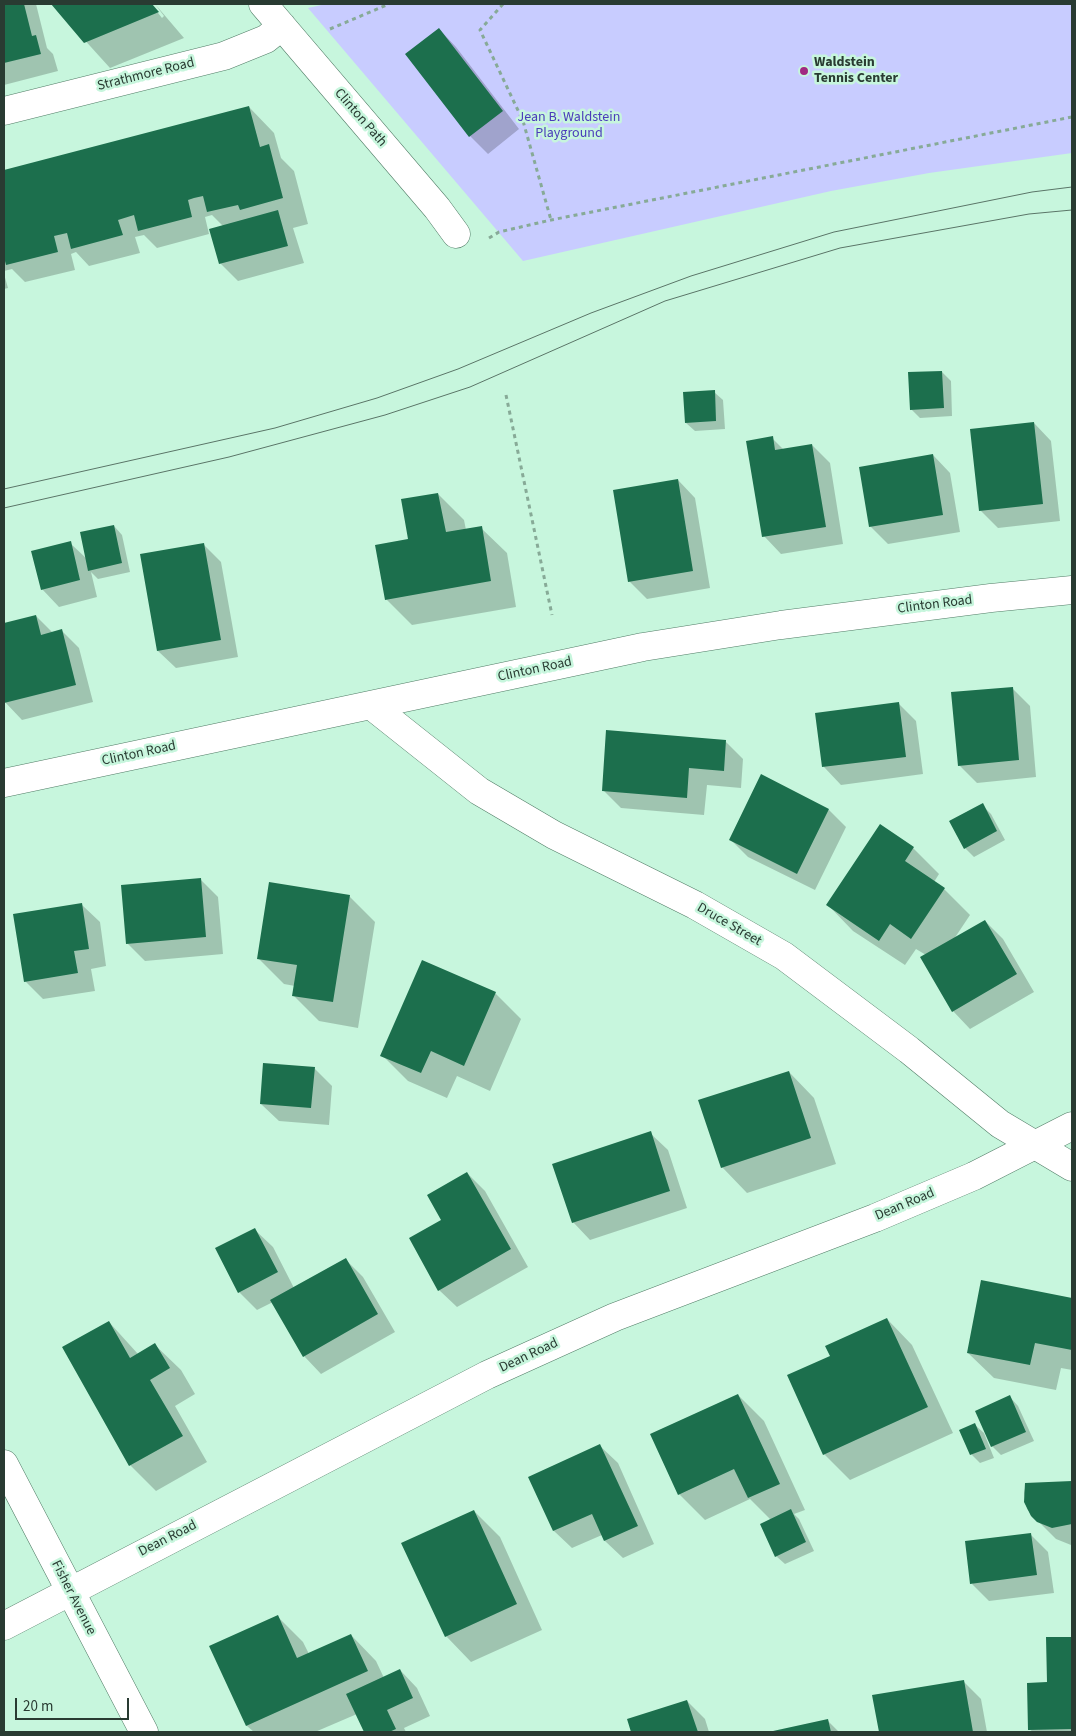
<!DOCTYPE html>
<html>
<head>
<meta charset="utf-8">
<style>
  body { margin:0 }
  #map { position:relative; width:1076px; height:1736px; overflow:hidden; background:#c7f6dd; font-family:"Source Sans 3",sans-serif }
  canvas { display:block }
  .frame { position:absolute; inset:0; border:5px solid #293b32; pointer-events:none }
  .scale { position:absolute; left:15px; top:1698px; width:114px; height:22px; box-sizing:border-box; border:2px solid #293b32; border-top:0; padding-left:6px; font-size:15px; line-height:18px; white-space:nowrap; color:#293b32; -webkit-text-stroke:4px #c7f6dd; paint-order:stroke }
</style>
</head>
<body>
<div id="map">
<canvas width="1076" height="1736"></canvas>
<div class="frame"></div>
<div class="scale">20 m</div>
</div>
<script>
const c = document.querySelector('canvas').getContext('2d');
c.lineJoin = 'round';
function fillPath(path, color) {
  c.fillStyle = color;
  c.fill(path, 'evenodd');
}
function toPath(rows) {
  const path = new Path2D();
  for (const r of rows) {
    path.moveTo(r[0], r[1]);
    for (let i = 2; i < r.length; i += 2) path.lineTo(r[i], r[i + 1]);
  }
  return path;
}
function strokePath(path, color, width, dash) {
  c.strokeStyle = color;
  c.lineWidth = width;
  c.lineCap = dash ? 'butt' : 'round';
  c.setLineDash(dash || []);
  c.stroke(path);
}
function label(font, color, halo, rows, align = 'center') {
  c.font = font + ' "Source Sans 3",sans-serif';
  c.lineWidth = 5;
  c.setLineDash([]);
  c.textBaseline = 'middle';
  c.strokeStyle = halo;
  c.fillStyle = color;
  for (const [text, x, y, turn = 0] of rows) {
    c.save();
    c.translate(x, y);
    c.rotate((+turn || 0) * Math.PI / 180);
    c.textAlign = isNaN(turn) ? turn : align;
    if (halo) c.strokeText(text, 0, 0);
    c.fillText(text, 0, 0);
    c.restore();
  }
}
fillPath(toPath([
  [326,4,1072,4,1072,153,929,173,831,191,523,261,308,8]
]), '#c8ccff');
fillPath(toPath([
  [4,4,36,4,47,48,53,54,58,71,4,85],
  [52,4,151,4,162,18,164,16,155,4,184,38,110,68],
  [439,29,456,47,519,129,488,154,470,136],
  [249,107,274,133,281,158,294,171,308,224,293,228,304,263,238,281,220,263,223,226,212,215,205,217,209,234,157,248,144,235,135,237,140,253,89,266,76,252,71,254,75,270,25,282,12,269,4,271,4,171],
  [4,274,8,288,4,289],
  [942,372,951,381,952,416,920,418,911,409],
  [714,392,723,400,725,429,695,431,686,423],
  [1034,423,1051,441,1060,521,998,528,980,510],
  [772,438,784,450,812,445,830,463,843,544,781,554,764,536],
  [933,455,950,473,960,532,888,544,870,526],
  [678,480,695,498,710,588,647,599,629,581],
  [438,494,464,520,466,530,481,528,507,553,516,607,412,625,386,599,409,540],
  [114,526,122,535,130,572,98,579,91,572,97,597,59,607,42,589,70,543,87,559],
  [203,544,221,562,238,657,176,668,158,651],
  [36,616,53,633,62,631,79,648,93,702,22,720,4,701,4,624],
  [1012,688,1030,706,1036,777,977,783,959,765],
  [898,703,916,721,923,774,841,785,824,767,817,714],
  [726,742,743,759,741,788,707,785,704,815,621,808,603,790],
  [982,805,991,814,1005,840,974,857,965,848],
  [829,810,846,827,815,890,748,857,730,839],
  [881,826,913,848,939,874,934,882,944,889,970,915,954,939,985,921,1003,939,1034,992,970,1029,953,1011,926,955,916,949,905,965,853,931,828,905],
  [200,879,218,897,223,954,145,961,127,943],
  [349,896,375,922,358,1028,319,1021,293,995,295,986,284,984,258,958],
  [82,905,100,922,106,966,91,969,95,991,43,999,25,981],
  [423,961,495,993,521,1019,490,1091,457,1076,447,1098,408,1081,382,1055],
  [314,1068,332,1086,329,1125,279,1121,261,1104],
  [789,1072,814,1098,836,1164,747,1193,722,1167],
  [650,1133,668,1150,687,1208,590,1240,573,1222],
  [467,1173,485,1191,528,1267,457,1307,439,1290,443,1221],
  [255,1230,273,1247,294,1288,345,1259,363,1277,395,1332,321,1374,304,1356,273,1302,257,1310,239,1292],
  [982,1281,1072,1299,1072,1370,1061,1368,1056,1390,994,1378,968,1353],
  [887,1319,912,1345,953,1433,850,1480,824,1454,832,1356],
  [109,1322,138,1354,155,1345,181,1370,195,1394,175,1406,207,1462,156,1491,130,1465,64,1348],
  [738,1395,764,1421,805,1510,794,1514,799,1519,814,1551,785,1564,776,1556,771,1520,750,1499,705,1520,679,1494],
  [1010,1397,1018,1406,1034,1441,1001,1455,992,1446],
  [975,1425,984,1433,994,1458,980,1463,972,1455,961,1430],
  [600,1446,618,1463,654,1544,623,1558,605,1541,602,1535,572,1548,554,1531,530,1478],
  [1072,1483,1072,1545,1071,1545,1056,1539,1038,1521,1027,1509,1024,1493,1026,1484],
  [474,1511,500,1537,542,1630,471,1662,446,1636],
  [1030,1534,1048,1552,1054,1593,989,1601,972,1584],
  [277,1616,303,1642,309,1654,351,1635,376,1661,384,1678,400,1670,417,1688,430,1716,404,1728,406,1732,365,1732,357,1714,315,1732,254,1732,247,1726,211,1647],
  [1072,1638,1072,1732,1033,1732,1029,1729,1049,1683,1048,1639],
  [963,1681,981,1699,987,1732,880,1732,874,1697],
  [687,1701,705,1719,709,1732,632,1732,628,1720],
  [828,1721,839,1732,775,1732]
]), '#0003');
fillPath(toPath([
  [4,4,24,4,32,36,36,35,41,54,4,63],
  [51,4,152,4,159,12,84,43],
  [439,28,503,111,469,137,405,54],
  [249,106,260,147,269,144,283,198,240,210,238,205,207,212,203,196,194,198,188,200,192,217,138,231,134,215,118,220,123,235,71,249,67,233,54,236,58,252,6,265,4,257,4,170],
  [278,210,288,246,219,264,209,229],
  [942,371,944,408,910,410,908,372],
  [715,390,716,421,685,423,683,392],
  [1034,422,1043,504,979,511,970,429],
  [773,436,775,450,812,444,826,527,762,537,746,441],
  [933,454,943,515,869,527,859,467],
  [678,479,693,571,628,582,613,490],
  [438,493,446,532,482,526,491,581,385,600,375,545,408,539,401,499],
  [114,525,122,563,88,571,80,532],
  [71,541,80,580,41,590,31,551],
  [204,543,221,640,157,651,140,554],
  [36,615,41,635,62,629,76,685,4,703,4,623],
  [1013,687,1019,760,958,766,951,692],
  [899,702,906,757,822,767,815,713],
  [606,730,726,740,724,771,689,768,687,798,602,791],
  [761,774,829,809,797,874,729,840],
  [983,803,997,831,964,849,949,821],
  [880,824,914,847,905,861,945,888,911,939,890,924,879,941,826,905],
  [201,878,206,937,126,944,121,885],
  [269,882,350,895,333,1002,292,996,297,965,257,959],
  [82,903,89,949,74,951,78,973,24,982,13,914],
  [985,920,1017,974,952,1012,920,957],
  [422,960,496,992,464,1066,431,1051,421,1073,380,1056],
  [263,1063,315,1067,311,1108,260,1104],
  [789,1071,811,1138,721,1168,698,1100],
  [651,1131,670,1191,572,1223,552,1164],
  [467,1172,511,1249,438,1291,409,1238,441,1220,427,1195],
  [255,1228,278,1272,238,1293,215,1248],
  [346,1258,378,1314,303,1357,270,1300],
  [981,1280,1072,1298,1072,1350,1035,1343,1030,1365,967,1353],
  [887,1318,928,1407,823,1455,787,1375,830,1356,825,1346],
  [109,1321,130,1358,155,1343,170,1368,150,1380,183,1436,129,1466,62,1347],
  [738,1394,780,1484,748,1498,734,1469,678,1495,650,1434],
  [1010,1395,1026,1432,991,1447,975,1411],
  [975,1423,986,1449,970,1455,959,1430],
  [600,1444,638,1526,604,1541,592,1514,553,1531,528,1477],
  [1072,1481,1072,1524,1052,1528,1037,1522,1031,1516,1024,1502,1025,1483],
  [791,1509,806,1542,775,1557,760,1524],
  [474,1510,517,1604,445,1637,401,1543],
  [1031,1533,1037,1575,970,1584,965,1541],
  [278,1615,297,1658,351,1634,368,1671,246,1726,209,1646],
  [1046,1637,1072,1637,1072,1729,1028,1730,1027,1683,1047,1682],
  [400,1669,413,1698,387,1710,396,1729,389,1732,364,1732,346,1694],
  [964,1680,973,1732,879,1732,872,1695],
  [687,1700,698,1732,631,1732,627,1719],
  [828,1719,831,1732,773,1732,773,1731]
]), '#1c6f4d');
const street = toPath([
  [263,4,437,208,456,234],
  [4,111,224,56,266,39,282,26],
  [372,706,479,791,554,835,695,905,784,956,909,1050,1000,1124,1072,1167]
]);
const secondary = toPath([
  [4,783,643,647,781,625,991,598,1072,590],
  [4,1464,144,1732],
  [4,1626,487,1375,615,1317,875,1218,974,1176,1072,1126]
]);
strokePath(street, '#517c66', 29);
strokePath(secondary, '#517c66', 29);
strokePath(toPath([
  [503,4,480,30,523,121,551,220],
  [330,29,389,4],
  [489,238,499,232,551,220,1072,117],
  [506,395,552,615]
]), '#87aa97', 3, [4, 4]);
strokePath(street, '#fff', 28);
strokePath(secondary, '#fff', 28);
strokePath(toPath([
  [4,489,275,428,377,398,458,369,591,313,691,276,834,232,1032,192,1072,187],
  [4,508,229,457,385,415,470,387,665,301,840,248,1029,214,1072,210]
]), '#5a7567', 1);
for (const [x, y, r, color] of [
  [804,71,5,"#a12981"]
]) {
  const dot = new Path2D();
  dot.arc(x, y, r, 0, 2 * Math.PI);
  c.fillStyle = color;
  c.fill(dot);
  strokePath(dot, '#c7f6dd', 2);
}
label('bold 14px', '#293b32', '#c7f6dd', [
  ["Waldstein",814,63],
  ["Tennis Center",814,79]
], 'left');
label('14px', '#293b32', '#c7f6dd', [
  ["Strathmore Road",146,75,-14],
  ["Clinton Path",360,118,49],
  ["Clinton Road",935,605,-7],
  ["Clinton Road",535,670,-12],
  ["Clinton Road",139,754,-12],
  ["Druce Street",729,925,30],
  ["Dean Road",905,1205,-23],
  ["Dean Road",529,1356,-25],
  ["Dean Road",168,1539,-27],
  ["Fisher Avenue",73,1598,63]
]);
label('14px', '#4b3cba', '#c7f6dd', [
  ["Jean B. Waldstein",569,118],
  ["Playground",569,134]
]);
</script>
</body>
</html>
